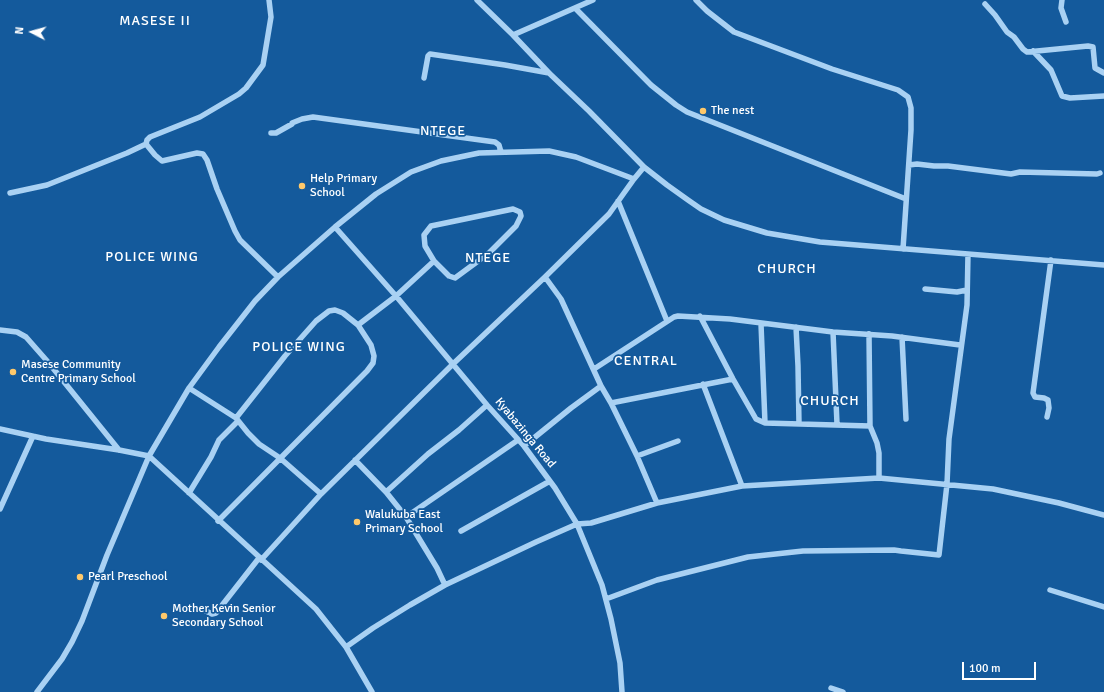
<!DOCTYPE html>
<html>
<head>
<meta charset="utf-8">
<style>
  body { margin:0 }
  #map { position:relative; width:1104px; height:692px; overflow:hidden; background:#145a9c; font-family:Signika,sans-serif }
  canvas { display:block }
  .north { position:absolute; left:12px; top:12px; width:40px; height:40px; -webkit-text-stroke:3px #145a9c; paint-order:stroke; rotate:276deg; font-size:11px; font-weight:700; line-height:16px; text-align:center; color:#fff }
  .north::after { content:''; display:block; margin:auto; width:14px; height:18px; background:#fff; clip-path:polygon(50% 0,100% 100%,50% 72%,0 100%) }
  .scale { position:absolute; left:962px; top:662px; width:74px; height:18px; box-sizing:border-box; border:2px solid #fff; border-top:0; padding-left:5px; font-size:12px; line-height:14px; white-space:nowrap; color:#fff; -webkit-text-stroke:3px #145a9c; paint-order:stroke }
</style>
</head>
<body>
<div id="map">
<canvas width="1104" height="692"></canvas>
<div class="north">N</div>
<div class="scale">100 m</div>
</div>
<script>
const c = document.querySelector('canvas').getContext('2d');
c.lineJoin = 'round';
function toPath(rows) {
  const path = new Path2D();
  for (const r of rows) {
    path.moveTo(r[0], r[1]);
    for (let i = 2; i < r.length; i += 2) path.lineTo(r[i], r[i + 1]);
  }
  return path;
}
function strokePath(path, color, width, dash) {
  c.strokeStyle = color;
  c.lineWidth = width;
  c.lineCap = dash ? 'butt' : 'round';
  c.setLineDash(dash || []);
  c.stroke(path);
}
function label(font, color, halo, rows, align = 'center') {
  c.font = font + ' Signika,sans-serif';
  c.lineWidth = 3.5;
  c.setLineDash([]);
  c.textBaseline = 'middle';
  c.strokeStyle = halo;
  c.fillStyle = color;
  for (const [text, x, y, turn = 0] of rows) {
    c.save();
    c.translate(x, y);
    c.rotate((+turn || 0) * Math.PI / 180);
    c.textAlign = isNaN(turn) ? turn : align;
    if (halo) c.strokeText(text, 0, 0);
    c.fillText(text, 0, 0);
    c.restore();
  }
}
strokePath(toPath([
  [477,0,513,35,549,73,589,111,644,167,667,185,688,200,701,209,724,220,767,233,820,242,1104,265],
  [696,0,707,11,734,32,832,69,898,90,908,97,911,108,911,130,903,249],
  [1062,0,1061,8,1066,22],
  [985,4,995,15,1007,32,1014,37,1023,49,1027,52,1088,46,1093,47,1095,68,1104,73],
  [576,9,651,85,676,105,687,112,906,199],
  [513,35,593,0],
  [1033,51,1051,70,1062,96,1070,98,1104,96],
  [424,78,428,56,430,54,505,65,549,73],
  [271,133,276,133,292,124,292,123,302,119,313,117,495,142,499,145,501,152],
  [146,144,147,140,150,137,200,117,239,94,246,88,263,65,271,17,269,0],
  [909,165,917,164,934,166,948,166,1011,174,1020,172,1097,174,1100,173],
  [10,193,47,185,127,153,146,144,155,155,162,161,197,153,203,154,207,160,217,189,235,231,240,240,278,277],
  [618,201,667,321],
  [513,209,520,212,521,216,516,226,489,253,455,278,449,276,434,261,425,246,424,235,431,226,513,209],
  [335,227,396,296,487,405,524,446,555,488,577,524,602,585,611,619,620,663,622,692],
  [925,289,957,292,967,290],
  [700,316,733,379,756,419,765,423,870,426,877,443,879,453,879,478],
  [761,324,765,423],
  [358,325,396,296,434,261],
  [796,327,798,366,799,424],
  [0,330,17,332,26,337,48,362,119,450],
  [833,332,837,424],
  [869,334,870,426],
  [902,337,906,419],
  [594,369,674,317,678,316,730,319,833,332,892,336,960,345],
  [703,384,742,486],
  [601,386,611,403,637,456,657,503],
  [189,388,236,418,248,433,259,444,280,458,321,494],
  [611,403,733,379],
  [1047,417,1049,408,1048,400,1044,398,1035,397,1033,393,1051,260],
  [0,429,46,439,119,450,149,456,316,609,346,647,372,692],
  [524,446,571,408,601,386,561,299,545,277],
  [637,456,678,441],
  [355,460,386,492,406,517,437,568,445,585],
  [386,492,428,454,459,430,487,405],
  [189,493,211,457,219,440,238,421],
  [0,509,33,436],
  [406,517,518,440],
  [218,521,367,371,373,363,374,356,371,345,358,325,343,313,335,310,329,311,316,321,285,356,236,418],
  [461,531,550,481],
  [261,560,321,494,453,364,545,277,609,214,634,179,644,167],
  [1050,590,1104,607],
  [606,599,657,580,748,557,803,551,894,550,901,551,939,555,947,484,949,439,967,305,968,254],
  [204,610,212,614,216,613,259,558],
  [346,647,373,628,410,605,445,585,536,542,577,524,591,523,657,503,742,486,879,478,993,489,1059,503,1104,515],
  [831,688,843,692],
  [37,692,62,659,72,642,82,621,107,555,149,456,189,388,219,347,255,301,278,277,335,227,376,194,411,172,441,161,479,153,549,151,576,157,634,179]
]), '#a9d1f3', 5.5);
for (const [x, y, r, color] of [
  [703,111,4,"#ffc96b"],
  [302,186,4,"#ffc96b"],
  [13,372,4,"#ffc96b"],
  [357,522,4,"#ffc96b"],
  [80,577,4,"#ffc96b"],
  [164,616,4,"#ffc96b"]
]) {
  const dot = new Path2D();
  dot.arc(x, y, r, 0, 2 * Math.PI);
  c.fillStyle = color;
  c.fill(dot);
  strokePath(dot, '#145a9c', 1.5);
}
label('12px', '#fff', '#145a9c', [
  ["The nest",711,111],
  ["Help Primary",310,179],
  ["School",310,193],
  ["Masese Community",21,365],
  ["Centre Primary School",21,379],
  ["Walukuba East",365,515],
  ["Primary School",365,529],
  ["Pearl Preschool",88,577],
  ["Mother Kevin Senior",172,609],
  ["Secondary School",172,623]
], 'left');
label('12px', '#fff', '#145a9c', [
  ["Kyabazinga Road",525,433,50]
]);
c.letterSpacing = '1px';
label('14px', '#fff', '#145a9c', [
  ["MASESE II",155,21],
  ["NTEGE",443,131],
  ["POLICE WING",152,257],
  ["NTEGE",488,258],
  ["CHURCH",787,269],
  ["POLICE WING",299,347],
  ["CENTRAL",646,361],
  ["CHURCH",830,401]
]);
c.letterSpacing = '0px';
</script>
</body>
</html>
